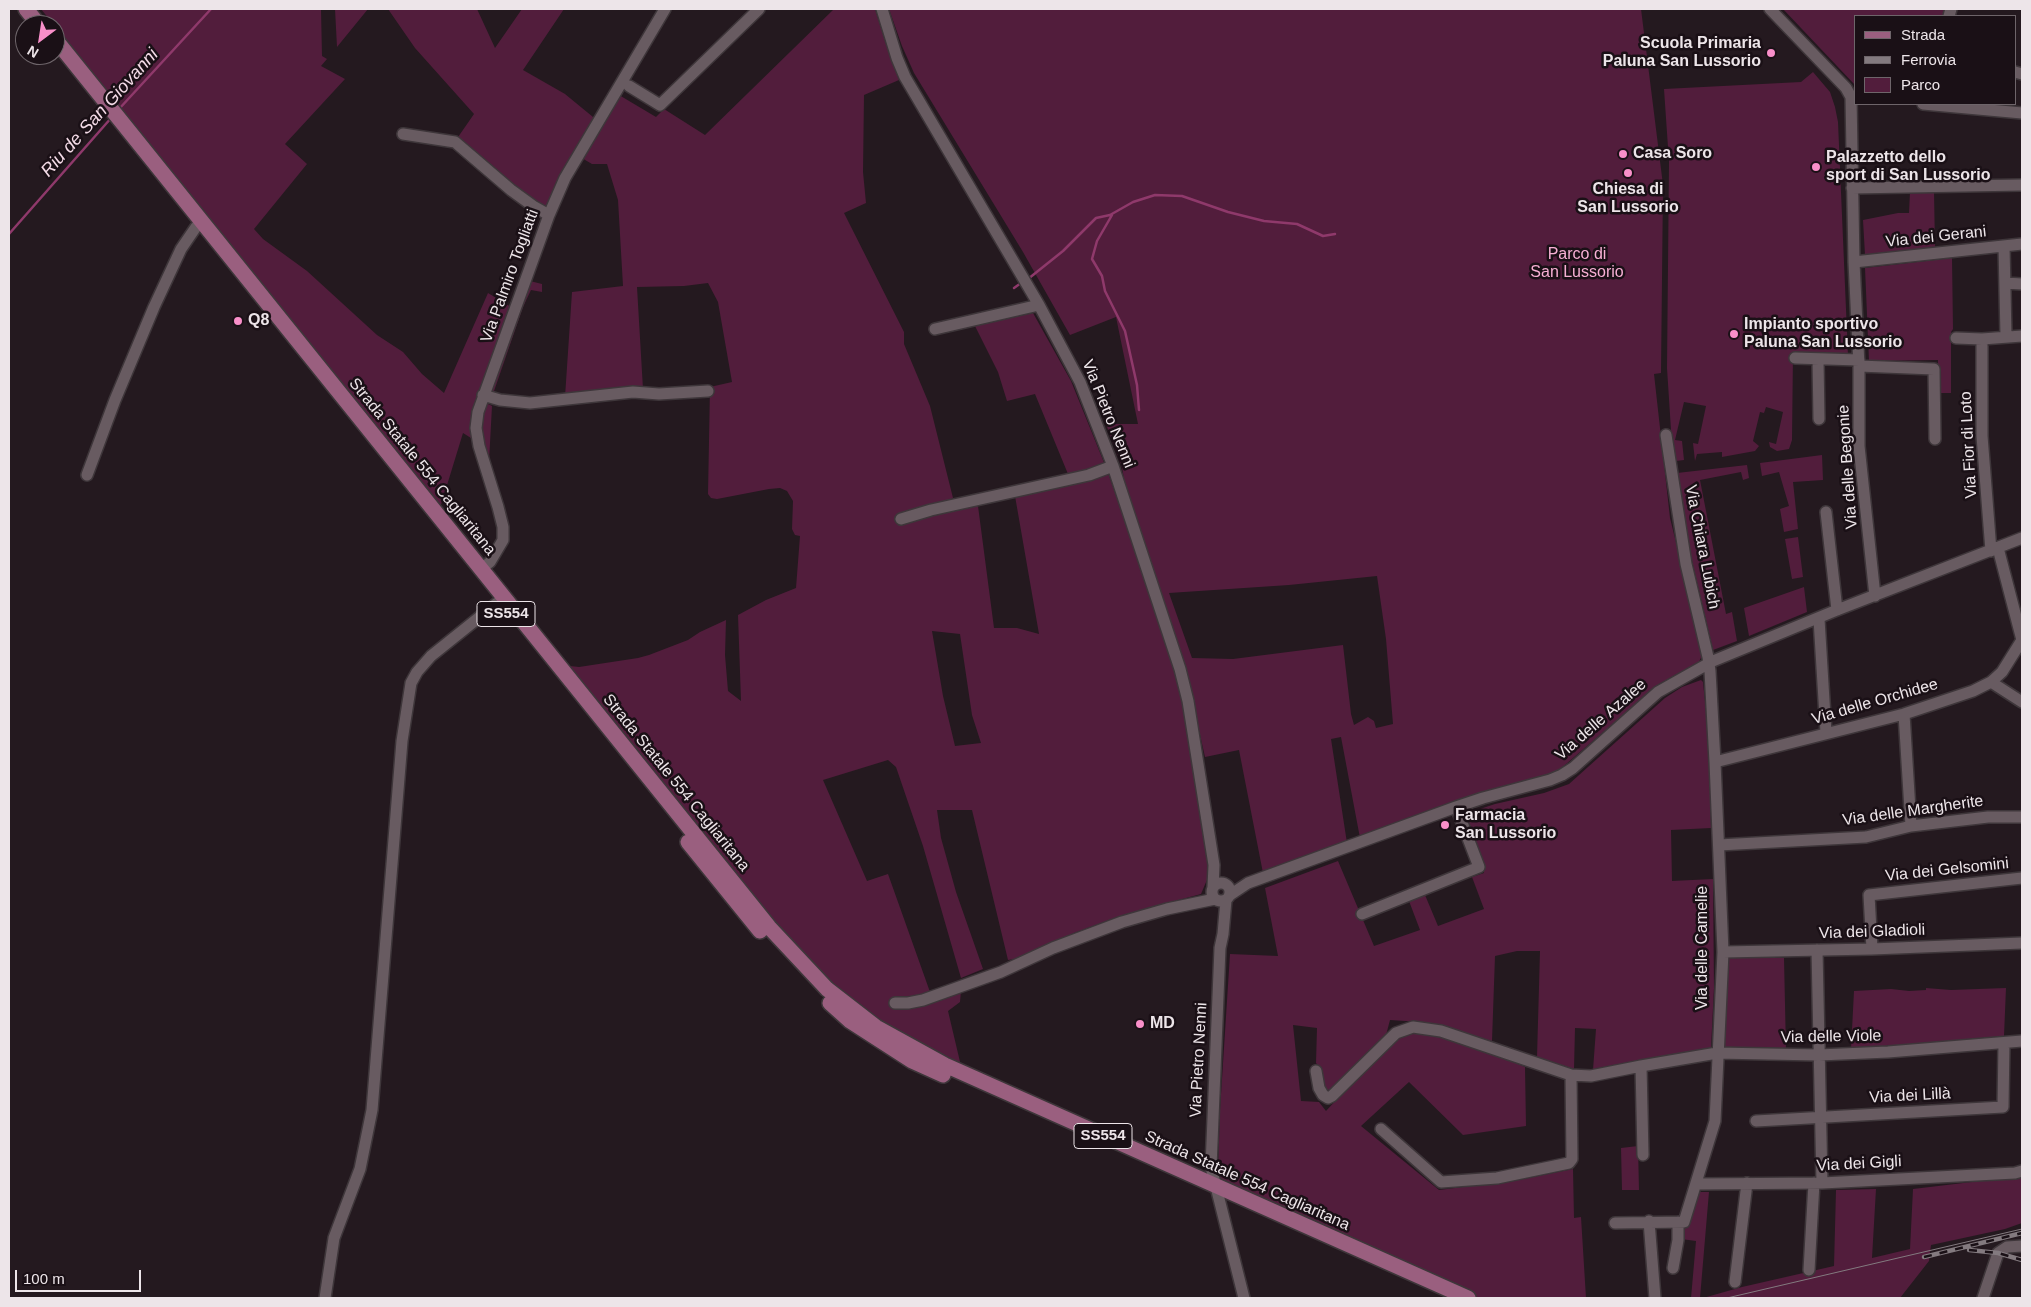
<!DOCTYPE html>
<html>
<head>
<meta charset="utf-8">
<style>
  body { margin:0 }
  #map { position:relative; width:2031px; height:1307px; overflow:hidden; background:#24191f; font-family:Arial,sans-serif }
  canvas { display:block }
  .frame { position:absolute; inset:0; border:10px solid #ede5e9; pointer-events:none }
  .legend { position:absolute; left:1854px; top:15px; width:162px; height:90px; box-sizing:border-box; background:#1a1016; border:1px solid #6e656a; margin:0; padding:6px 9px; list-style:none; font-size:15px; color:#ede5e9 }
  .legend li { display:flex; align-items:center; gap:10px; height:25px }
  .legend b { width:25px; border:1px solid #6e656a }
  .north { position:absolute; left:15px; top:15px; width:50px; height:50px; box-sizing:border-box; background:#1a1016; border:1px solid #6e656a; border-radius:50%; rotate:211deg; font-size:14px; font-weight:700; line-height:20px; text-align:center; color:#ede5e9 }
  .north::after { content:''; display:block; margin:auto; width:18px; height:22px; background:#f98fc9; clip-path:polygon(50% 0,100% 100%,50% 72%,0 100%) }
  .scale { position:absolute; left:15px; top:1270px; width:126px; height:22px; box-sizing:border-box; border:2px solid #ede5e9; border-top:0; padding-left:6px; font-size:15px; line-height:18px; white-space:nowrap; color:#ede5e9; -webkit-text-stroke:4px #1a1016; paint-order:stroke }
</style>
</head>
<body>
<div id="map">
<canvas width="2031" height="1307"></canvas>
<div class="frame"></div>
<ul class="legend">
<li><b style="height:6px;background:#9a5f7f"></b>Strada</li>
<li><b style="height:6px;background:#837a7f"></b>Ferrovia</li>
<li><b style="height:14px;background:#521d3c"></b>Parco</li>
</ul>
<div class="north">N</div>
<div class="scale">100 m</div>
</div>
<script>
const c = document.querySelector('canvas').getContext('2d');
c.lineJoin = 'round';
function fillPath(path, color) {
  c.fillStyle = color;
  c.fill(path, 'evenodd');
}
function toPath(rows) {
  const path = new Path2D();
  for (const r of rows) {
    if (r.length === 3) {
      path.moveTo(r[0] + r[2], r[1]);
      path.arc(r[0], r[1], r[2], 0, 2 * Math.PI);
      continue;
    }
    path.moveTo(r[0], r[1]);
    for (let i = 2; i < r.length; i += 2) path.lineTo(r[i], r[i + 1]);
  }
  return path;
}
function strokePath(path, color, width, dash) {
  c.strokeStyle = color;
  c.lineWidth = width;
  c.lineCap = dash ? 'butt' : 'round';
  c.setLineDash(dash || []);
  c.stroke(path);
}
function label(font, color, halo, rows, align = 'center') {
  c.font = font + ' Arial,sans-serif';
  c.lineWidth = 5;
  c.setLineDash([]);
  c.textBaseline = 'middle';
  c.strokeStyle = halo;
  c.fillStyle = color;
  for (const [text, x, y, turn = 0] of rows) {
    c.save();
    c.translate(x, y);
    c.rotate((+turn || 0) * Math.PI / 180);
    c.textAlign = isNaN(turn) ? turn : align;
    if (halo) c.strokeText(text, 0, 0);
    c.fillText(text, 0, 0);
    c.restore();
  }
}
fillPath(toPath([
  [41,9,321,9,322,56,327,59,321,66,345,79,285,144,307,164,254,229,263,239,307,271,377,335,403,352,422,374,444,393,488,293,511,307,473,414,471,438,463,433,440,508,203,215,205,212,203,209,198,206],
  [335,9,368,9,337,47],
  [388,9,477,9,495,48,522,9,564,9,523,70,565,94,593,117,594,122,548,209,543,210,456,140,474,114,415,48],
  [834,9,875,9,886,44,899,80,864,95,863,172,866,203,844,213,904,332,904,344,930,406,953,498,947,502,934,507,928,505,901,516,910,521,978,506,994,628,1017,628,1039,634,1015,496,1108,473,1160,618,1180,691,1210,866,1209,875,1201,894,1123,915,1074,933,1021,958,1008,960,972,810,937,810,941,838,956,892,983,969,961,978,923,846,896,767,888,760,823,780,867,881,888,874,930,992,914,998,894,1000,889,1005,901,1008,961,991,960,1002,948,1011,961,1066,866,1014,801,956,570,671,570,666,579,667,638,658,649,655,688,640,700,632,726,620,725,655,728,691,741,701,738,615,766,600,796,588,800,536,795,535,792,529,793,501,787,491,780,488,769,489,717,499,711,498,708,494,710,387,732,382,718,302,708,283,684,286,637,287,643,389,565,397,572,292,623,286,618,200,607,164,592,164,580,157,619,95,656,117,664,109,705,135],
  [932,631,960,634,972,715,981,743,955,746,943,696],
  [889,9,1641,9,1663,185,1661,373,1654,374,1670,518,1701,644,1703,653,1699,662,1659,684,1558,771,1539,778,1506,786,1445,805,1360,838,1341,737,1331,739,1347,843,1263,873,1239,750,1205,757,1183,659,1125,485,1122,467,1106,424,1138,424,1116,317,1070,335,1023,252,914,73,902,46],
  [1377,576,1386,639,1393,724,1376,728,1374,721,1368,717,1354,725,1351,714,1343,645,1233,659,1192,658,1169,593,1289,585],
  [1783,9,1946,9,1944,16,1855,16,1855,85],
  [1813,72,1830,92,1835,107,1838,122,1848,356,1793,353,1792,440,1789,449,1777,451,1770,447,1769,442,1776,444,1783,412,1766,407,1764,413,1760,412,1753,441,1759,446,1755,451,1722,457,1722,452,1697,454,1695,461,1693,443,1698,444,1706,406,1684,402,1675,440,1682,441,1684,460,1676,461,1671,430,1667,368,1669,162,1664,89,1801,82],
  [1934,191,1935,247,1876,257,1865,255,1863,220,1898,213,1909,213,1910,192],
  [1952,258,1953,329,1951,332,1951,393,1938,393,1938,360,1869,361,1865,268],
  [530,281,542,284,542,292,531,290,523,307,493,394,491,393],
  [1033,313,1071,381,1105,465,1068,474,1035,394,1007,401,998,372,975,326],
  [486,403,492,406,489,462,482,450,479,416],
  [1822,455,1823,480,1793,482,1798,529,1784,532,1780,509,1789,506,1779,472,1762,476,1760,463],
  [1747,465,1749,478,1743,480,1741,472,1700,480,1726,614,1732,612,1737,641,1713,650,1690,552,1677,473],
  [1798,537,1803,577,1792,579,1785,539],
  [1804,587,1807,612,1749,636,1744,608],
  [1701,680,1703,682,1708,731,1711,828,1671,830,1672,881,1713,879,1714,988,1711,1048,1593,1070,1596,1029,1575,1028,1574,1069,1537,1057,1540,951,1517,951,1495,956,1492,1041,1421,1022,1390,1020,1385,1039,1332,1090,1326,1091,1323,1087,1321,1069,1316,1063,1317,1028,1293,1025,1301,1101,1319,1102,1326,1111,1389,1043,1394,1038,1416,1031,1433,1034,1490,1052,1525,1067,1526,1126,1463,1135,1409,1082,1361,1126,1439,1190,1518,1180,1573,1169,1574,1218,1581,1217,1586,1298,1476,1298,1220,1181,1218,1170,1220,1110,1230,954,1278,956,1265,888,1338,861,1374,946,1420,930,1409,901,1425,895,1438,926,1484,909,1472,877,1484,873,1465,814,1495,804,1544,793,1569,784,1665,698,1682,687],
  [1727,956,1784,958,1786,1050,1723,1050],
  [1926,988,1951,990,2006,988,2004,1036,1851,1049,1854,991,1891,989,1909,991,1926,990],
  [1638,1146,1639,1190,1622,1190,1621,1148],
  [2022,1176,2022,1223,2005,1229,1931,1245,1929,1261,1900,1298,1703,1298,1742,1287,1834,1266,1836,1190,1876,1189,1872,1258,1910,1249,1913,1189],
  [1700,1192,1709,1192,1700,1298,1691,1298,1696,1241,1681,1239,1684,1225,1689,1222]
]), '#521d3c');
strokePath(toPath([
  [119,109,211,9],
  [1112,215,1097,241,1092,259,1102,276,1105,291,1125,331,1137,385,1139,410],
  [9,234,112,117],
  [1028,279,1063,251,1096,218,1110,215,1133,202,1155,195,1182,196,1228,212,1264,221,1297,224,1323,236,1335,234],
  [1014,288,1021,283]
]), '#8f396b', 2.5);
const minor = toPath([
  [882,9,897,58,905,77,1039,305,1080,382,1113,466,1180,669,1188,701,1214,865,1213,887],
  [1770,9,1846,88,1851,97,1854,262,1859,366,1859,446,1875,596],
  [1949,16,1951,9],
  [2015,72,2022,74],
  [629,86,660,105,759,9],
  [1923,104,2022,113],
  [403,134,455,142,511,190,533,206,549,215],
  [1852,188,2022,185],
  [2004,246,2006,336],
  [1854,262,2022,244],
  [2005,283,2022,284],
  [935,329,1039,305],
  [1956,338,1982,339,2022,336],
  [1982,339,1982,436,1991,551],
  [1795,358,1859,360],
  [1818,360,1819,419],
  [1859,366,1934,369,1935,439],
  [483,395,500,400,530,403,633,392,659,394,708,391],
  [87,475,115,400,154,307,181,249,196,227],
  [1826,512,1837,610],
  [901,519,931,510,1089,475,1113,466],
  [1998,548,2022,640],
  [481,569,490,562,503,540,503,527,498,507,479,446,476,428,478,412,549,215,565,178,665,9],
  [1819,619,1826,733],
  [1991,682,2022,702],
  [1904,714,1911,826],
  [1715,762,1904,714,1973,691,1991,682,2002,672,2022,640],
  [1719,845,1866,837,1911,826,1988,817,2022,817],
  [1221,892,9],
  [1230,895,1248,883,1456,807,1483,798,1550,780,1562,775,1573,768,1658,692,1713,661,1837,610,2022,538],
  [1226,900,1223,934,1220,948,1211,1167,1244,1298],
  [1362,914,1479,867,1456,807],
  [1872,949,1869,895,2022,878],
  [1817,950,1822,1183],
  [1723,952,1872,949,2022,943],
  [895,1003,908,1003,923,1000,1001,972,1053,948,1122,922,1167,909,1215,899],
  [1641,1066,1643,1155],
  [1316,1071,1319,1088,1323,1095,1328,1098,1332,1096,1396,1033,1413,1027,1441,1031,1571,1075,1591,1076,1641,1066,1717,1053,1819,1055,1888,1052,2022,1041],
  [1756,1121,2003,1107,2004,1043],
  [1381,1129,1441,1182,1497,1178,1569,1163,1572,1159,1571,1075],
  [1696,1184,1822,1183,2015,1173,2022,1171],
  [1649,1221,1655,1298],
  [1615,1223,1684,1222,1715,1121,1723,952,1715,762,1710,671,1708,657,1686,564,1666,435],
  [1673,1268,1678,1240,1678,1222],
  [1809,1270,1814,1183],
  [1735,1282,1747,1183],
  [325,1298,334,1238,360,1169,372,1110,402,741,411,683,417,672,431,656,497,603],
  [1983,1298,1998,1253,2007,1247,2022,1246]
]);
const major = toPath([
  [26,9,39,25],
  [55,39,769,927,827,989,876,1027,945,1065,1468,1298],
  [688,842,760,931],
  [830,1003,850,1021,912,1061,943,1075]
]);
strokePath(minor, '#3e363a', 14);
strokePath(major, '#3e363a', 18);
strokePath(minor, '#685b61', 11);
strokePath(major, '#9a5f7f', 15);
strokePath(toPath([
  [1727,1298,2022,1229]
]), '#837a7f', 1);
const rail = toPath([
  [1969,1250,1998,1253,2022,1260],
  [1924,1257,2022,1233]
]);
strokePath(rail, '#837a7f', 4.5);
strokePath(rail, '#1a1016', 2.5, [8]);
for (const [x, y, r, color] of [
  [1771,53,5,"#f98fc9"],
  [1623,154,5,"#f98fc9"],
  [1816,167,5,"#f98fc9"],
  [1628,173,5,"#f98fc9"],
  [238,321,5,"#f98fc9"],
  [1734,334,5,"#f98fc9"],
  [1445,825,5,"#f98fc9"],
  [1140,1024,5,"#f98fc9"]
]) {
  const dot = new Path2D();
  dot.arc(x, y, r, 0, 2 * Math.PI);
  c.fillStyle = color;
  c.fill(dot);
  strokePath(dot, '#1a1016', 2);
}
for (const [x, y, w] of [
  [506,614,58],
  [1103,1136,58]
]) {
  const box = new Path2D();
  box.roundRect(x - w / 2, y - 12.5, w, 25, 4);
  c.fillStyle = '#1a1016';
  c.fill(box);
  strokePath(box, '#ede5e9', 1);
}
label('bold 15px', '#ede5e9', null, [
  ["SS554",506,614],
  ["SS554",1103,1136]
]);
label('bold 16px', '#ede5e9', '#1a1016', [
  ["Scuola Primaria",1761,44,"right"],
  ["Paluna San Lussorio",1761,62,"right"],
  ["Casa Soro",1633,154],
  ["Palazzetto dello",1826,158],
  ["sport di San Lussorio",1826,176],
  ["Chiesa di",1628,190,"center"],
  ["San Lussorio",1628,208,"center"],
  ["Q8",248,321],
  ["Impianto sportivo",1744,325],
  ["Paluna San Lussorio",1744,343],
  ["Farmacia",1455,816],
  ["San Lussorio",1455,834],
  ["MD",1150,1024]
], 'left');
label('16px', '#ede5e9', '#1a1016', [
  ["Via dei Gerani",1936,237,-6],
  ["Via Palmiro Togliatti",510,276,-70],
  ["Via Pietro Nenni",1108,414,68],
  ["Via Fior di Loto",1969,445,-93],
  ["Strada Statale 554 Cagliaritana",422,467,51],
  ["Via delle Begonie",1848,467,-94],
  ["Via Chiara Lubich",1702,547,79],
  ["Via delle Orchidee",1875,702,-16],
  ["Via delle Azalee",1601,720,-41],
  ["Strada Statale 554 Cagliaritana",676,783,51],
  ["Via delle Margherite",1913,811,-8],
  ["Via dei Gelsomini",1947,870,-6],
  ["Via dei Gladioli",1872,932,-2],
  ["Via delle Camelie",1703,948,-90],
  ["Via delle Viole",1831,1037,-1],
  ["Via Pietro Nenni",1199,1060,-87],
  ["Via dei Lillà",1910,1096,-3],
  ["Via dei Gigli",1859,1164,-3],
  ["Strada Statale 554 Cagliaritana",1247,1181,24]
]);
label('16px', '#f7afd4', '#1a1016', [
  ["Parco di",1577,255],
  ["San Lussorio",1577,273]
]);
label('italic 18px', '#f5dce8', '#1a1016', [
  ["Riu de San Giovanni",100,113,-48]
]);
</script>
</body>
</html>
